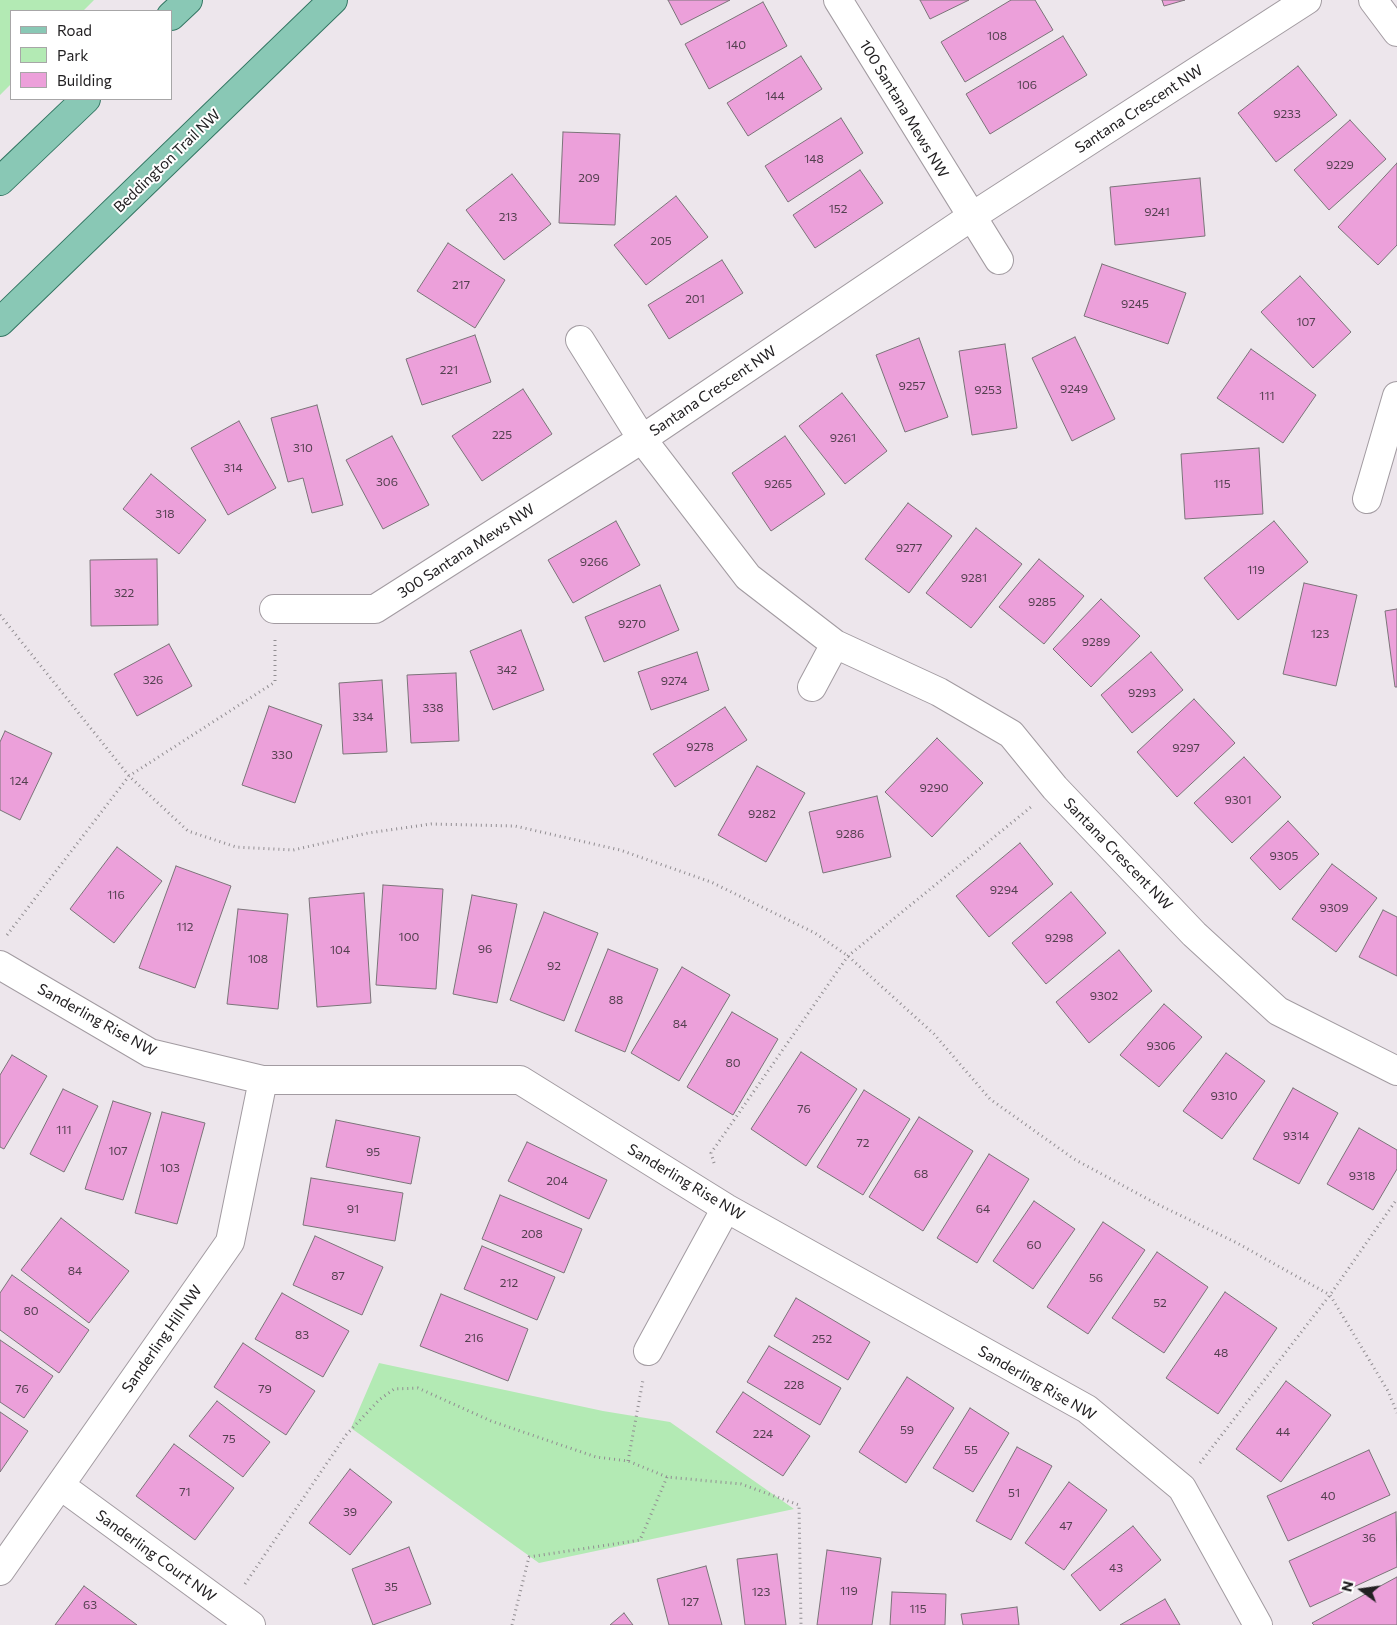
<!DOCTYPE html>
<html>
<head>
<meta charset="utf-8">
<style>
  body { margin:0 }
  #map { position:relative; width:1397px; height:1625px; overflow:hidden; background:#ede6ec; font-family:Commissioner,sans-serif }
  canvas { display:block }
  .legend { position:absolute; left:10px; top:10px; width:162px; height:90px; box-sizing:border-box; background:#fff; border:1px solid #a7a6a7; margin:0; padding:6px 9px; list-style:none; font-size:15px; color:#222022 }
  .legend li { display:flex; align-items:center; gap:10px; height:25px }
  .legend b { width:25px; border:1px solid #a7a6a7 }
  .north { position:absolute; left:1337px; top:1565px; width:50px; height:50px; -webkit-text-stroke:4px #fff; paint-order:stroke; rotate:284deg; font-size:14px; font-weight:700; line-height:20px; text-align:center; color:#222022 }
  .north::after { content:''; display:block; margin:auto; width:18px; height:22px; background:#222022; clip-path:polygon(50% 0,100% 100%,50% 72%,0 100%) }
</style>
</head>
<body>
<div id="map">
<canvas width="1397" height="1625"></canvas>
<ul class="legend">
<li><b style="height:6px;background:#89c8b5"></b>Road</li>
<li><b style="height:14px;background:#b3eab4"></b>Park</li>
<li><b style="height:14px;background:#eca0da"></b>Building</li>
</ul>
<div class="north">N</div>
</div>
<script>
const c = document.querySelector('canvas').getContext('2d');
c.lineJoin = 'round';
function fillPath(path, color) {
  c.fillStyle = color;
  c.fill(path, 'evenodd');
}
function toPath(rows) {
  const path = new Path2D();
  for (const r of rows) {
    path.moveTo(r[0], r[1]);
    for (let i = 2; i < r.length; i += 2) path.lineTo(r[i], r[i + 1]);
  }
  return path;
}
function strokePath(path, color, width, dash) {
  c.strokeStyle = color;
  c.lineWidth = width;
  c.lineCap = dash ? 'butt' : 'round';
  c.setLineDash(dash || []);
  c.stroke(path);
}
function label(font, color, halo, rows, align = 'center') {
  c.font = font + ' Commissioner,sans-serif';
  c.lineWidth = 4;
  c.setLineDash([]);
  c.textBaseline = 'middle';
  c.strokeStyle = halo;
  c.fillStyle = color;
  for (const [text, x, y, turn = 0] of rows) {
    c.save();
    c.translate(x, y);
    c.rotate((+turn || 0) * Math.PI / 180);
    c.textAlign = isNaN(turn) ? turn : align;
    if (halo) c.strokeText(text, 0, 0);
    c.fillText(text, 0, 0);
    c.restore();
  }
}
fillPath(toPath([
  [0,0,94,0,83,11,11,11,11,84,0,95],
  [379,1363,603,1411,670,1422,794,1509,539,1563,351,1428]
]), '#b3eab4');
const building = toPath([
  [668,0,730,0,681,25,668,0],
  [920,0,969,0,930,19,920,0],
  [1011,0,1035,0,1053,30,965,82,941,42,1011,0],
  [1162,0,1185,0,1164,6,1162,0],
  [763,2,787,46,709,89,685,44,763,2],
  [1063,36,1087,75,990,134,966,94,1063,36],
  [801,56,822,89,748,136,727,103,801,56],
  [1298,66,1337,115,1276,162,1238,113,1298,66],
  [841,118,863,153,788,202,765,166,841,118],
  [1350,120,1386,159,1329,210,1294,170,1350,120],
  [563,132,620,134,615,225,559,223,563,132],
  [1397,163,1397,245,1378,265,1338,227,1397,163],
  [860,170,883,203,815,248,793,215,860,170],
  [512,174,551,224,504,260,466,210,512,174],
  [1200,178,1205,236,1115,245,1110,187,1200,178],
  [676,196,708,237,646,285,614,245,676,196],
  [448,243,505,280,475,328,417,291,448,243],
  [722,260,743,293,669,339,648,305,722,260],
  [1102,264,1186,293,1168,344,1084,316,1102,264],
  [1300,276,1351,332,1313,368,1261,312,1300,276],
  [475,335,491,382,422,405,406,359,475,335],
  [1075,337,1115,419,1072,441,1032,358,1075,337],
  [919,338,948,417,905,432,876,355,919,338],
  [1005,344,1017,428,972,435,959,351,1005,344],
  [1251,349,1316,395,1283,443,1217,398,1251,349],
  [523,389,552,434,482,481,452,436,523,389],
  [842,393,887,451,845,484,799,426,842,393],
  [317,405,343,505,312,513,303,478,288,482,271,418,317,405],
  [239,421,276,488,228,515,191,448,239,421],
  [392,436,429,505,383,529,346,460,392,436],
  [785,436,825,494,771,531,732,473,785,436],
  [1259,448,1263,514,1185,519,1181,454,1259,448],
  [151,474,206,520,179,554,123,509,151,474],
  [908,503,952,536,909,593,865,559,908,503],
  [616,521,640,565,573,603,548,560,616,521],
  [1274,521,1308,562,1238,620,1204,578,1274,521],
  [976,528,1022,564,971,628,926,593,976,528],
  [157,559,158,625,91,626,90,560,157,559],
  [1039,559,1084,596,1044,644,999,607,1039,559],
  [1304,583,1357,595,1336,686,1283,674,1304,583],
  [660,585,679,630,604,662,585,617,660,585],
  [1101,599,1140,636,1091,687,1053,649,1101,599],
  [1397,609,1397,687,1395,687,1385,611,1397,609],
  [521,630,544,690,493,710,470,651,521,630],
  [169,644,192,686,137,716,114,674,169,644],
  [697,652,709,690,651,710,638,672,697,652],
  [1151,652,1183,690,1132,733,1101,695,1151,652],
  [456,673,459,741,411,743,407,675,456,673],
  [382,680,387,752,343,754,339,683,382,680],
  [1194,699,1235,743,1177,797,1137,752,1194,699],
  [269,706,322,725,295,803,242,785,269,706],
  [725,707,747,740,675,787,653,754,725,707],
  [5,731,52,753,20,820,0,810,0,742,5,731],
  [937,738,983,783,932,837,885,792,937,738],
  [1244,757,1281,797,1232,843,1194,803,1244,757],
  [757,766,805,793,766,862,718,835,757,766],
  [877,796,891,857,823,873,809,812,877,796],
  [1288,821,1319,854,1280,890,1250,858,1288,821],
  [1020,843,1053,884,989,937,956,896,1020,843],
  [117,847,162,881,114,943,70,909,117,847],
  [1332,864,1377,898,1336,952,1292,919,1332,864],
  [176,866,231,886,195,988,139,968,176,866],
  [383,885,443,889,436,989,376,985,383,885],
  [1071,892,1106,933,1046,984,1012,943,1071,892],
  [364,893,371,1003,317,1007,309,898,364,893],
  [472,895,517,904,497,1003,453,994,472,895],
  [238,909,288,914,278,1009,227,1004,238,909],
  [1383,910,1397,917,1397,976,1359,957,1383,910],
  [544,912,598,933,564,1021,510,1000,544,912],
  [608,949,658,969,625,1052,575,1031,608,949],
  [1119,950,1152,991,1089,1043,1056,1002,1119,950],
  [682,967,730,995,679,1081,631,1053,682,967],
  [1164,1004,1202,1037,1159,1087,1120,1055,1164,1004],
  [732,1012,778,1039,733,1115,687,1087,732,1012],
  [801,1052,857,1089,806,1166,751,1129,801,1052],
  [1226,1053,1265,1081,1222,1139,1183,1111,1226,1053],
  [12,1055,47,1076,4,1149,0,1147,0,1075,12,1055],
  [1293,1088,1338,1113,1299,1184,1253,1159,1293,1088],
  [63,1089,98,1106,64,1172,30,1154,63,1089],
  [864,1090,910,1119,863,1195,817,1167,864,1090],
  [113,1101,151,1113,123,1200,85,1189,113,1101],
  [162,1112,205,1123,177,1224,135,1213,162,1112],
  [919,1117,973,1151,923,1231,869,1197,919,1117],
  [336,1120,420,1137,411,1184,326,1167,336,1120],
  [1359,1128,1397,1150,1397,1169,1373,1210,1327,1184,1359,1128],
  [527,1142,607,1180,589,1219,508,1181,527,1142],
  [989,1154,1029,1179,977,1263,937,1238,989,1154],
  [311,1178,403,1193,395,1241,303,1225,311,1178],
  [500,1195,582,1229,564,1273,482,1239,500,1195],
  [1034,1201,1075,1229,1033,1289,993,1261,1034,1201],
  [61,1218,129,1271,89,1323,21,1270,61,1218],
  [1103,1222,1145,1250,1088,1334,1047,1307,1103,1222],
  [315,1236,383,1267,362,1315,293,1285,315,1236],
  [482,1246,555,1277,537,1320,464,1289,482,1246],
  [1157,1252,1208,1287,1164,1353,1112,1318,1157,1252],
  [12,1275,89,1330,59,1373,0,1330,0,1293,12,1275],
  [1225,1292,1277,1328,1218,1414,1166,1378,1225,1292],
  [282,1293,349,1331,323,1377,255,1339,282,1293],
  [441,1294,528,1329,508,1381,420,1346,441,1294],
  [796,1298,870,1342,848,1380,774,1336,796,1298],
  [0,1340,53,1376,24,1418,0,1402,0,1340],
  [243,1343,315,1391,286,1435,214,1387,243,1343],
  [769,1346,841,1388,820,1425,747,1382,769,1346],
  [907,1377,954,1408,906,1483,859,1452,907,1377],
  [1286,1381,1331,1415,1281,1482,1236,1449,1286,1381],
  [743,1392,810,1436,783,1476,716,1432,743,1392],
  [217,1401,270,1442,243,1477,189,1436,217,1401],
  [970,1408,1009,1433,973,1492,933,1468,970,1408],
  [0,1412,28,1431,0,1472,0,1412],
  [174,1444,234,1488,195,1540,136,1496,174,1444],
  [1017,1447,1052,1466,1011,1540,976,1521,1017,1447],
  [1369,1450,1390,1495,1288,1541,1267,1496,1369,1450],
  [350,1469,392,1502,350,1555,309,1523,350,1469],
  [1069,1482,1107,1510,1064,1570,1025,1543,1069,1482],
  [1396,1512,1397,1567,1310,1607,1289,1561,1396,1512],
  [1133,1526,1161,1560,1100,1611,1071,1575,1133,1526],
  [409,1547,431,1604,373,1625,352,1569,409,1547],
  [827,1550,881,1558,872,1625,817,1625,827,1550],
  [777,1554,786,1625,745,1625,737,1559,777,1554],
  [706,1566,722,1625,669,1625,657,1579,706,1566],
  [1397,1577,1397,1625,1314,1625,1312,1623,1397,1577],
  [84,1586,137,1625,55,1625,84,1586],
  [892,1592,946,1594,945,1625,890,1625,892,1592],
  [1165,1599,1180,1625,1120,1625,1165,1599],
  [1017,1607,1019,1625,963,1625,961,1614,1017,1607],
  [624,1613,633,1625,610,1625,624,1613]
]);
fillPath(building, '#eca0da');
strokePath(building, '#7b7479', 1);
const minor = toPath([
  [838,0,999,260],
  [1307,0,971,217,642,439,748,577,835,644,939,692,1011,734,1055,788,1194,934,1278,1011,1397,1071],
  [1373,0,1397,32],
  [1367,499,1397,396],
  [274,609,375,609,642,439,580,340],
  [812,687,835,644],
  [0,965,150,1053,263,1080,520,1080,726,1208,1087,1409,1182,1488,1258,1625],
  [648,1351,726,1208],
  [61,1486,251,1625],
  [0,1571,230,1242,263,1080]
]);
const major = toPath([
  [171,16,188,0],
  [0,181,86,99],
  [0,322,333,0]
]);
strokePath(minor, '#a29ba1', 30);
strokePath(major, '#327562', 30);
strokePath(toPath([
  [0,615,129,776,188,831,236,847,293,850,368,833,431,824,515,826,620,850,711,882,815,933,848,956,934,1034,990,1099,1074,1159,1155,1203,1237,1243,1330,1295,1388,1391,1397,1413],
  [7,935,129,776,275,682,275,640],
  [714,1163,711,1153,848,956,1031,807],
  [628,1461,643,1380],
  [1200,1463,1330,1295,1397,1199],
  [245,1584,346,1435,379,1400,394,1389,418,1388,491,1421,596,1457,628,1461,667,1477,741,1484,799,1505,801,1625],
  [512,1625,529,1557,640,1540,667,1477]
]), '#918d91', 3, [1, 4]);
strokePath(minor, '#fff', 28);
strokePath(major, '#89c8b5', 28);
label('12px', '#544050', null, [
  ["108",997,36],
  ["140",736,45],
  ["106",1027,85],
  ["144",775,96],
  ["9233",1287,114],
  ["148",814,159],
  ["9229",1340,165],
  ["209",589,178],
  ["152",838,209],
  ["9241",1157,212],
  ["213",508,217],
  ["205",661,241],
  ["217",461,285],
  ["201",695,299],
  ["9245",1135,304],
  ["107",1306,322],
  ["221",449,370],
  ["9257",912,386],
  ["9249",1074,389],
  ["9253",988,390],
  ["111",1267,396],
  ["225",502,435],
  ["9261",843,438],
  ["310",303,448],
  ["314",233,468],
  ["306",387,482],
  ["9265",778,484],
  ["115",1222,484],
  ["318",165,514],
  ["9277",909,548],
  ["9266",594,562],
  ["119",1256,570],
  ["9281",974,578],
  ["322",124,593],
  ["9285",1042,602],
  ["9270",632,624],
  ["123",1320,634],
  ["9289",1096,642],
  ["342",507,670],
  ["326",153,680],
  ["9274",674,681],
  ["9293",1142,693],
  ["338",433,708],
  ["334",363,717],
  ["9278",700,747],
  ["9297",1186,748],
  ["330",282,755],
  ["124",19,781],
  ["9290",934,788],
  ["9301",1238,800],
  ["9282",762,814],
  ["9286",850,834],
  ["9305",1284,856],
  ["9294",1004,890],
  ["116",116,895],
  ["9309",1334,908],
  ["112",185,927],
  ["100",409,937],
  ["9298",1059,938],
  ["96",485,949],
  ["104",340,950],
  ["108",258,959],
  ["92",554,966],
  ["9302",1104,996],
  ["88",616,1000],
  ["84",680,1024],
  ["9306",1161,1046],
  ["80",733,1063],
  ["9310",1224,1096],
  ["76",804,1109],
  ["111",64,1130],
  ["9314",1296,1136],
  ["72",863,1143],
  ["107",118,1151],
  ["95",373,1152],
  ["103",170,1168],
  ["68",921,1174],
  ["9318",1362,1176],
  ["204",557,1181],
  ["91",353,1209],
  ["64",983,1209],
  ["208",532,1234],
  ["60",1034,1245],
  ["84",75,1271],
  ["87",338,1276],
  ["56",1096,1278],
  ["212",509,1283],
  ["52",1160,1303],
  ["80",31,1311],
  ["83",302,1335],
  ["216",474,1338],
  ["252",822,1339],
  ["48",1221,1353],
  ["228",794,1385],
  ["76",22,1389],
  ["79",265,1389],
  ["59",907,1430],
  ["44",1283,1432],
  ["224",763,1434],
  ["75",229,1439],
  ["55",971,1450],
  ["71",185,1492],
  ["51",1014,1493],
  ["40",1328,1496],
  ["39",350,1512],
  ["47",1066,1526],
  ["36",1369,1538],
  ["43",1116,1568],
  ["35",391,1587],
  ["119",849,1591],
  ["123",761,1592],
  ["127",690,1602],
  ["63",90,1605],
  ["115",918,1609]
]);
label('15px', '#222022', '#fff', [
  ["100 Santana Mews NW",904,109,59],
  ["Santana Crescent NW",1139,109,-33],
  ["Beddington Trail NW",167,161,-44],
  ["Santana Crescent NW",713,391,-34],
  ["300 Santana Mews NW",466,551,-33],
  ["Santana Crescent NW",1118,854,46],
  ["Sanderling Rise NW",97,1020,29],
  ["Sanderling Rise NW",686,1182,31],
  ["Sanderling Hill NW",162,1339,-55],
  ["Sanderling Rise NW",1037,1383,30],
  ["Sanderling Court NW",156,1556,36]
]);
</script>
</body>
</html>
